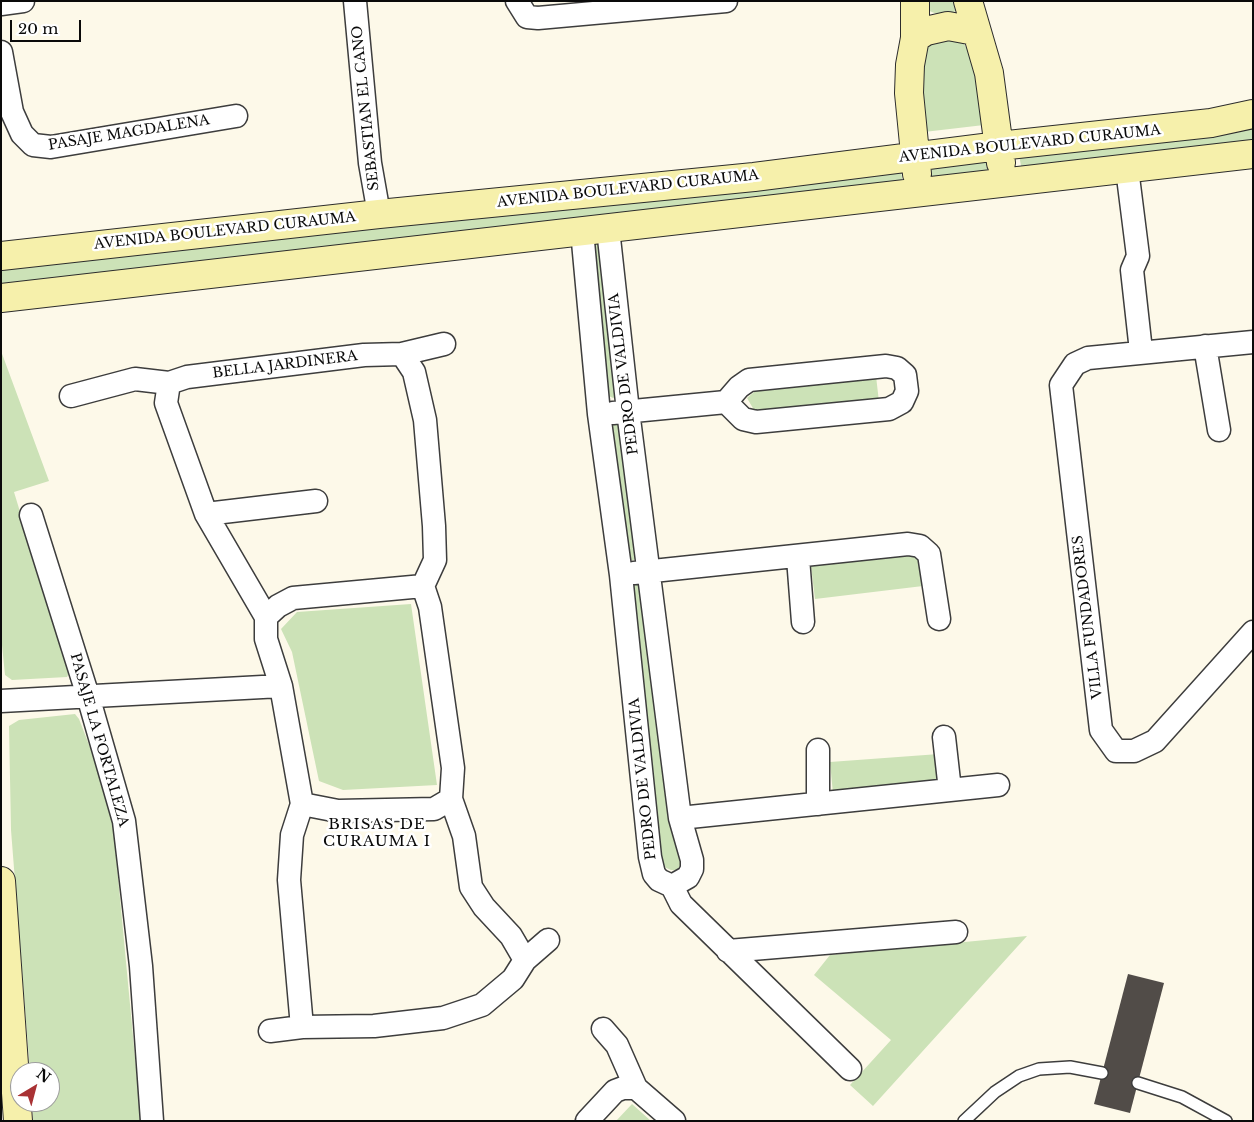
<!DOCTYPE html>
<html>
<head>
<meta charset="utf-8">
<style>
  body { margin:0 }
  #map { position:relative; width:1254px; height:1122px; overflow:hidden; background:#fdf9e9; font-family:"Libre Baskerville",serif }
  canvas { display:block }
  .frame { position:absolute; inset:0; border:2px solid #0a0a0a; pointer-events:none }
  .north { position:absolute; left:10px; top:1062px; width:50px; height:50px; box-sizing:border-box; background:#fff; border:1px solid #9d9d9d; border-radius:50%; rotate:37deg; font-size:14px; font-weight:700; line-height:20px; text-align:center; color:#0a0a0a }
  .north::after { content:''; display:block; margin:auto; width:18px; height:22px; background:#a93234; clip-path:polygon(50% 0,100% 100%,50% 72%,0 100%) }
  .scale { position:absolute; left:10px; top:20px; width:71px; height:22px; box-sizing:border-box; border:2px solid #0a0a0a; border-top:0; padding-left:6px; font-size:15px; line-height:18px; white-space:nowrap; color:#0a0a0a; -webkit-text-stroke:4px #fff; paint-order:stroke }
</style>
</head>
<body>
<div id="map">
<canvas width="1254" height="1122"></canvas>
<div class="frame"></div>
<div class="north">N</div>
<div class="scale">20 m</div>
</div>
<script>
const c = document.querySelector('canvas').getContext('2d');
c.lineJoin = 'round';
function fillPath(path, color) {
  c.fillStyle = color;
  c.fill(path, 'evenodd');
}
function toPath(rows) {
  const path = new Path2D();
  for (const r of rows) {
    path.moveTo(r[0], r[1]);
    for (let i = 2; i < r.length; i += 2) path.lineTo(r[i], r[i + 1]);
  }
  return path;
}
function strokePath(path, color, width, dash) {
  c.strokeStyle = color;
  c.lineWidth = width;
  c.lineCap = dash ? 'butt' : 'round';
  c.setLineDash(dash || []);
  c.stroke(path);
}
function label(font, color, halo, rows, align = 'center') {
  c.font = font + ' "Libre Baskerville",serif';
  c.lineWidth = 5;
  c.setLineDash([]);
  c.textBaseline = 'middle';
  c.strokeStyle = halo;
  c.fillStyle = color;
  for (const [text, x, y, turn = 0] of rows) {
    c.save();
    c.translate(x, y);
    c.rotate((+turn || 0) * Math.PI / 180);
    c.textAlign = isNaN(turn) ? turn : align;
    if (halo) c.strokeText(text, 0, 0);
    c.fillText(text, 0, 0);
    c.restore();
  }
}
fillPath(toPath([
  [926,1,955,1,956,11,942,16,927,10],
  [955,38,964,44,971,55,984,125,924,132,919,85,923,51,929,42],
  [1253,125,1253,144,1022,171,1019,155],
  [986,161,988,176,932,182,930,168],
  [900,168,904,186,1,284,1,270],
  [602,241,616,397,613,398,609,396,590,243],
  [1,351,49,481,14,492,69,673,67,677,12,680,5,675,1,635],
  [876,376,879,402,754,410,747,398,760,387],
  [619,417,636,559,633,560,630,560,611,419],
  [919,554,923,586,815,599,811,566],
  [630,582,641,583,666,798,684,864,679,870,671,870,662,866],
  [411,604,437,785,343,790,319,781,292,652,281,629,297,612],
  [75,714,79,719,98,768,113,824,141,1121,33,1121,32,1102,50,1102,50,1072,30,1072,11,830,9,726,19,720],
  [939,754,939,784,833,794,830,762],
  [1027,936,873,1106,850,1085,891,1040,814,975,830,955],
  [632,1104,651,1121,616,1121]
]), '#cce2b7');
fillPath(toPath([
  [1128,974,1164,983,1130,1113,1094,1104]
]), '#514c48');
const lane = toPath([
  [1138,1083,1182,1097,1226,1121],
  [964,1121,995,1092,1019,1076,1039,1069,1070,1067,1102,1073]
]);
const street = toPath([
  [355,1,370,163,379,214],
  [517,1,527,17,538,18,726,1],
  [1,4,23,1],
  [1,52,12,112,22,134,33,145,51,147,236,116],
  [1127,169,1138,256,1132,270,1141,351],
  [582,231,599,414,621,575,650,857,654,874,659,880,672,886,688,877,692,869,692,860,680,818,628,411,608,229],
  [1253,342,1088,358,1075,364,1061,385,1101,730,1116,751,1134,751,1155,741,1253,632],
  [1205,346,1219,430],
  [402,354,444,344],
  [71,396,135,379,169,383],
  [613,413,726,402,739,387,749,380,886,366,897,368,905,375,907,391,902,402,889,409,756,422,743,419,726,402],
  [206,514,316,501],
  [31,515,88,696,124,821,141,966,152,1121],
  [798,558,803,622],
  [634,573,908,544,920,546,929,554,939,619],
  [423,586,430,607,453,768,451,799,434,809,338,811,302,804,281,686,266,639,266,617,278,606,293,598,423,586],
  [266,617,206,514,166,403,169,383,187,377,364,355,402,354,414,372,425,420,434,526,435,560,423,586],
  [1,701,281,686],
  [944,737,950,790],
  [818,750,818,804],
  [302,804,292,835,289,880,302,1027,374,1026,443,1018,482,1005,513,979,525,960,511,936,484,907,471,887,464,836,451,799],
  [680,818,998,785],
  [672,886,681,904,850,1069],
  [728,951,956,932],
  [525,960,548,940],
  [603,1029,617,1045,636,1088],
  [270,1031,302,1027],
  [587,1121,615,1091,623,1088,636,1088,674,1121]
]);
const secondary = toPath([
  [915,1,915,38,910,65,909,93,917,174],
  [968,1,989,73,1001,163],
  [915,38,926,31,948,26,975,31],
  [1,256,379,214,754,177,999,146,1211,123,1253,114],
  [1,298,1253,154],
  [1,881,18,1121]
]);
strokePath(lane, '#3d3d3d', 14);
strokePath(street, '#3d3d3d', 25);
strokePath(secondary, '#2c2c2c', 30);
strokePath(lane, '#fff', 11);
strokePath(street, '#fff', 22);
strokePath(secondary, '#f6f0ab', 28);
label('14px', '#0a0a0a', '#fff', [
  ["SEBASTIAN EL CANO",366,108,-96],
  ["PASAJE MAGDALENA",129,133,-9],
  ["AVENIDA BOULEVARD CURAUMA",1030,144,-6],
  ["AVENIDA BOULEVARD CURAUMA",628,189,-6],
  ["AVENIDA BOULEVARD CURAUMA",225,231,-6],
  ["BELLA JARDINERA",285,365,-7],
  ["PEDRO DE VALDIVIA",624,374,-97],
  ["VILLA FUNDADORES",1088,617,-97],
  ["PASAJE LA FORTALEZA",99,740,74],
  ["PEDRO DE VALDIVIA",643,779,-96]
]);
c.letterSpacing = '1px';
label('15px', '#0a0a0a', '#fff', [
  ["BRISAS DE",377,825],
  ["CURAUMA I",377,842]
]);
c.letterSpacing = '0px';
</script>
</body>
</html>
